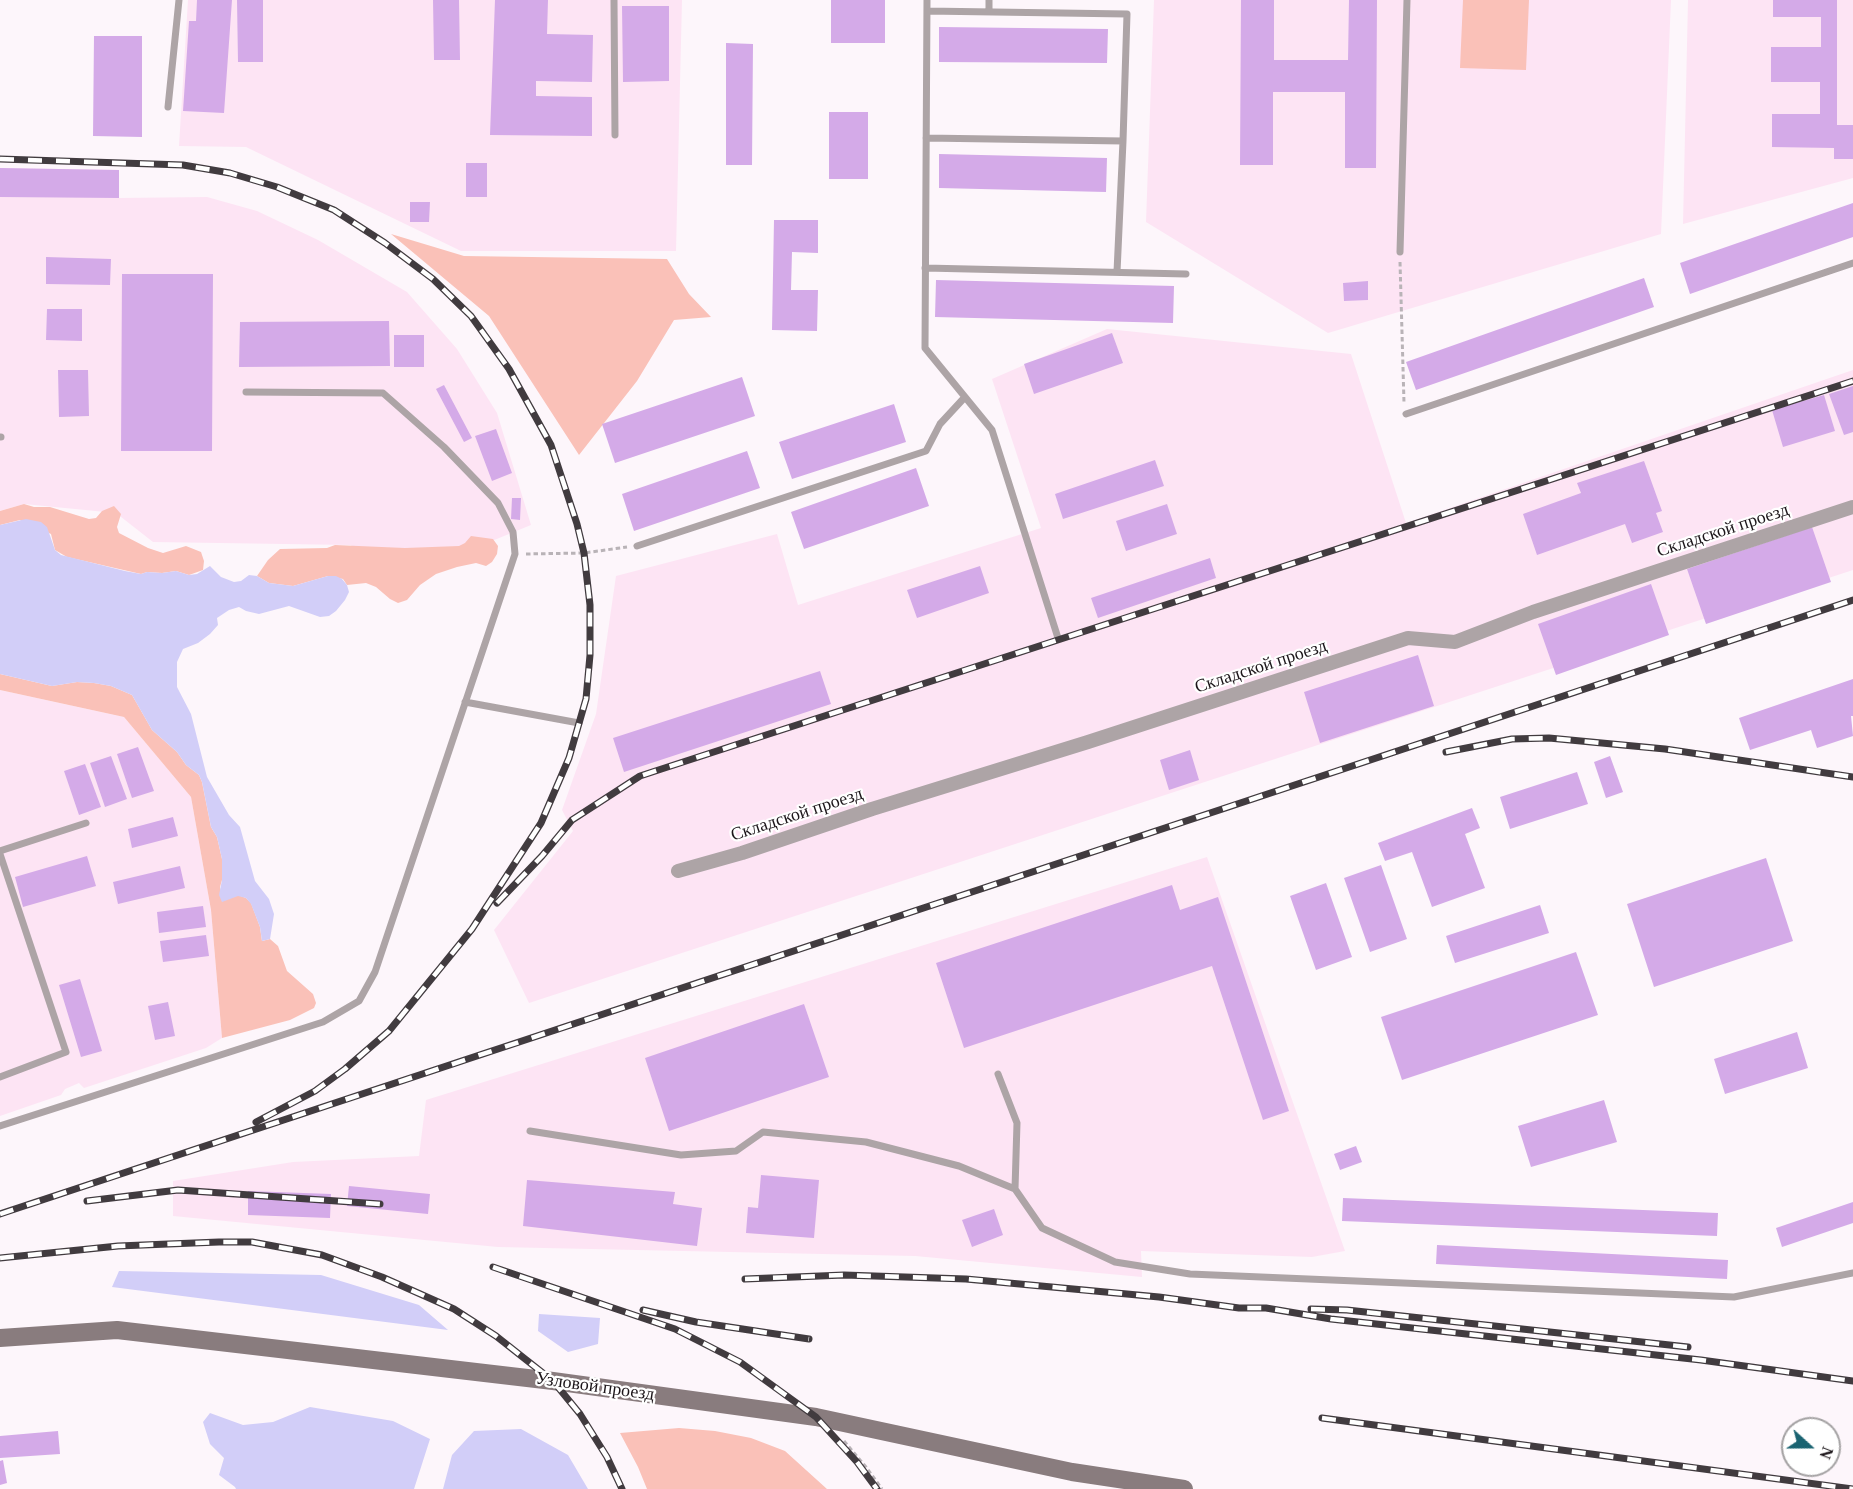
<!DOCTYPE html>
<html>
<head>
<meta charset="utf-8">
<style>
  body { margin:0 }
  #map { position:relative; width:1853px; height:1489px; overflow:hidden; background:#fdf6fb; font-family:Georgia,serif }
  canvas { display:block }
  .north { position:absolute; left:1781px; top:1417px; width:60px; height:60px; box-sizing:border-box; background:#fff; border:2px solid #a4a2a3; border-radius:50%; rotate:111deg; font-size:16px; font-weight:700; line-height:24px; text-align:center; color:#1c161a }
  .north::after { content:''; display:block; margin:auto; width:21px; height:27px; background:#1a6371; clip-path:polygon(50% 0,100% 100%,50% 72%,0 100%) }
</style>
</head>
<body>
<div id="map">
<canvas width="1853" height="1489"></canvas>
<div class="north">N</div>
</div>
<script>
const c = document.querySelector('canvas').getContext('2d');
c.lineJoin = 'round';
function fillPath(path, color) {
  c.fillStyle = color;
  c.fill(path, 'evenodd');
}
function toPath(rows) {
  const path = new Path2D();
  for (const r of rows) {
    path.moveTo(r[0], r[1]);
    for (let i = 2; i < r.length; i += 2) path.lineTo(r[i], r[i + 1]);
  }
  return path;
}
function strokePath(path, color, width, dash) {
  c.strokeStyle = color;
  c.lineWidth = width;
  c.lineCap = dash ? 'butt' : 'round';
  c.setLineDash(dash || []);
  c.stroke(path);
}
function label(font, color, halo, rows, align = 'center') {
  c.font = font + ' Georgia,serif';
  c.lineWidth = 4.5;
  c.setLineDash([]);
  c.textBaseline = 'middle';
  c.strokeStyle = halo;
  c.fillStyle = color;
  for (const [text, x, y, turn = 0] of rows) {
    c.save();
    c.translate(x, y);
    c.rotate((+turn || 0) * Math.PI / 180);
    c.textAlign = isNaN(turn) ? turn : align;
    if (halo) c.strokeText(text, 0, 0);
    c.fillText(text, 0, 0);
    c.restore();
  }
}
fillPath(toPath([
  [188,0,682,0,676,251,461,251,246,147,179,146],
  [1154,0,1671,0,1661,234,1328,333,1146,222],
  [1688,0,1853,0,1853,178,1683,224],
  [0,168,119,170,119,198,207,197,257,211,318,240,407,292,457,349,497,413,531,525,455,556,355,556,351,545,153,542,116,513,24,504,0,511],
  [1107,329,1351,354,1406,523,1853,370,1853,570,529,1003,494,930,573,831,562,810,596,714,616,576,777,534,798,605,1041,528,992,379],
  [0,690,124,717,191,797,211,910,222,1038,206,1048,84,1088,79,1083,65,1089,61,1095,0,1116],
  [1207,857,1345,1251,1312,1257,1141,1251,1142,1277,915,1256,498,1247,173,1216,173,1181,293,1162,419,1156,426,1100]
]), '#fde4f4');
fillPath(toPath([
  [1463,0,1529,0,1526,70,1460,68],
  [391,234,464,256,667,259,689,294,711,317,674,320,637,381,579,455,489,316],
  [24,504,34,507,50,507,89,519,96,518,102,511,114,506,121,514,117,527,119,533,148,548,163,553,186,546,201,552,204,561,203,570,189,575,176,571,162,573,147,572,141,574,67,557,55,550,51,534,20,520,0,525,0,511],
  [471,536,493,539,498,546,497,554,492,562,486,566,476,563,457,567,436,574,420,585,407,600,398,603,390,599,376,587,366,583,347,585,343,579,328,576,293,586,269,583,257,576,268,560,280,549,327,548,335,545,405,548,459,546,465,543],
  [0,674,52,686,77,682,94,683,111,686,132,695,152,730,177,752,186,765,199,775,202,782,211,827,217,837,222,859,222,880,220,887,222,901,238,895,246,898,251,903,260,927,262,941,270,939,278,946,287,971,313,994,316,1003,314,1008,290,1020,222,1038,211,910,191,797,124,717,0,690],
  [679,1428,715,1431,751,1438,785,1451,827,1489,647,1489,638,1467,620,1433]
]), '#fac1b8');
fillPath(toPath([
  [26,519,41,522,47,527,55,550,61,555,125,571,141,574,147,572,162,573,176,571,189,575,197,574,210,566,221,577,234,582,241,581,249,575,257,576,269,583,293,586,328,576,336,576,342,579,347,585,349,592,345,600,336,611,329,616,320,617,289,606,259,614,246,611,239,607,229,610,217,618,218,625,210,634,198,643,183,649,177,662,177,687,191,714,207,777,229,815,240,827,255,881,269,899,274,914,270,939,262,941,260,927,251,904,246,898,238,896,222,902,219,895,222,880,222,859,217,837,211,827,202,782,199,775,186,765,177,752,152,730,132,695,111,686,94,683,77,682,52,686,0,674,0,525],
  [119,1271,321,1275,419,1305,448,1330,112,1287],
  [539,1314,600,1318,598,1344,568,1352,538,1331],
  [310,1407,393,1421,430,1439,414,1489,236,1489,235,1487,219,1475,224,1458,210,1444,203,1422,210,1413,243,1425,273,1422],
  [521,1429,568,1455,588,1489,443,1489,452,1455,474,1431]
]), '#d2cef8');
fillPath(toPath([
  [197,0,232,0,224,113,183,111,189,21,196,21],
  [237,0,263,0,263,62,238,62],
  [433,0,459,0,460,60,434,60],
  [495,0,548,0,547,34,593,35,592,82,536,81,536,96,592,97,592,136,490,135],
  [831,0,885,0,885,43,831,43],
  [1241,0,1274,0,1274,60,1348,60,1349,0,1377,0,1376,168,1345,168,1345,92,1273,92,1273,165,1240,165],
  [1773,0,1837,0,1837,125,1853,125,1853,159,1834,159,1834,148,1772,147,1772,114,1820,114,1820,82,1771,82,1771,47,1821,47,1821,17,1773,17],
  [622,6,669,6,669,81,623,82],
  [939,27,1108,29,1107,63,939,62],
  [94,36,142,36,142,137,93,136],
  [726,43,753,44,752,165,726,165],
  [829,112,868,112,868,179,829,179],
  [939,154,1107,158,1106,192,939,188],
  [466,163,487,163,487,197,466,197],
  [0,168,119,170,119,198,0,197],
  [410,202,430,202,429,222,410,222],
  [1853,203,1853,237,1690,294,1680,263],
  [774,220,818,220,818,253,792,252,791,290,818,290,817,331,772,330],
  [46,257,111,259,110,285,46,284],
  [122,274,213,274,212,451,121,451],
  [1644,278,1654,307,1416,390,1406,362],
  [936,280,1174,286,1173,323,935,317],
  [1368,281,1368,300,1344,301,1343,283],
  [47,309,82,309,82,341,46,340],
  [389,321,390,366,239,367,240,322],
  [1112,333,1123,363,1034,394,1024,364],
  [394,335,424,335,424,367,394,367],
  [58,370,88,370,89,416,59,417],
  [742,377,755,416,615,463,602,424],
  [444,385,472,438,464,442,436,389],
  [1853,386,1853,432,1844,435,1829,394],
  [1824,395,1835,431,1783,447,1772,410],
  [894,404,906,442,792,479,779,442],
  [496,429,512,473,492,481,475,436],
  [747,451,760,488,634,531,622,494],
  [1155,460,1164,486,1063,519,1055,494],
  [1644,461,1662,511,1656,513,1663,532,1632,543,1625,524,1537,555,1523,514,1581,493,1577,483],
  [916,468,929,506,804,549,791,512],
  [512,498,521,498,520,520,511,519],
  [1167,504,1177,534,1126,551,1116,521],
  [1812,527,1831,582,1706,624,1687,569],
  [1210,558,1216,578,1098,618,1091,598],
  [980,566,989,593,917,618,907,590],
  [1651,584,1669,635,1556,675,1538,624],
  [1418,655,1434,706,1320,743,1304,692],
  [820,671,831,704,624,772,613,738],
  [1853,679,1853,716,1851,716,1853,736,1817,748,1811,730,1750,750,1739,718],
  [138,747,154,791,132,798,117,754],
  [1190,750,1199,780,1169,790,1160,760],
  [111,756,127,799,105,807,90,763],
  [1610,756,1623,792,1606,798,1594,762],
  [85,764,101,807,79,815,64,771],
  [1577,772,1588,804,1510,829,1500,797],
  [1472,808,1480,828,1465,834,1485,888,1432,907,1412,852,1385,861,1378,843],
  [173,817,178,836,132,848,128,829],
  [87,856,96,886,23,907,15,877],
  [1766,858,1793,941,1654,987,1627,904],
  [1381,865,1407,939,1370,952,1344,878],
  [180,866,185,888,118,904,113,882],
  [1326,883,1352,957,1316,970,1290,896],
  [1172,885,1180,910,1218,897,1289,1111,1263,1120,1212,966,964,1048,936,963],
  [1540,905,1549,933,1455,963,1446,936],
  [203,906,206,927,159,933,157,912],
  [206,935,209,956,163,962,160,941],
  [1576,952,1598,1015,1402,1080,1381,1017],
  [80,979,102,1051,81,1057,59,985],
  [168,1002,175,1036,155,1040,148,1006],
  [804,1004,829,1077,669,1131,645,1058],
  [1797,1032,1808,1068,1725,1094,1714,1059],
  [1604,1100,1617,1142,1531,1167,1518,1126],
  [1356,1146,1362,1162,1340,1170,1334,1154],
  [761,1175,819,1180,814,1238,746,1233,748,1207,758,1208],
  [527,1180,675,1192,673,1204,702,1208,697,1246,523,1226],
  [349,1186,430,1194,428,1214,347,1206],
  [248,1191,331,1194,330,1218,248,1215],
  [1343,1198,1718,1213,1717,1236,1342,1221],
  [1853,1202,1853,1223,1782,1247,1776,1228],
  [994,1209,1003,1235,972,1247,962,1220],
  [1437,1245,1728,1260,1727,1279,1436,1264],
  [58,1431,60,1454,0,1458,0,1436],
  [3,1460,7,1483,0,1485,0,1461]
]), '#d4aae8');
strokePath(toPath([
  [1400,262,1404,403],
  [526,554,584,553,627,547],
  [844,1441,866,1467,882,1489]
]), '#b9b3b7', 3, [4.5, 3]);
strokePath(toPath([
  [614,0,615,135],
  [927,0,925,348,992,430,1058,638],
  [989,12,989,0],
  [168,107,179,0],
  [926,138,1123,141,1127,14,927,11],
  [1400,252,1407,0],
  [925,268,1186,274],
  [1117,272,1123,141],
  [1406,414,1853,263],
  [0,437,1,437],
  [637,546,926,451,940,424,965,397],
  [465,702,579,723],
  [0,851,86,823],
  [0,854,66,1052,0,1077],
  [998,1074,1017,1123,1015,1189,1042,1228,1115,1262,1190,1274,1734,1297,1853,1273],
  [0,1126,323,1022,359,1001,375,972,515,554,513,532,498,503,444,447,383,393,246,392],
  [530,1131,681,1155,736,1151,763,1132,866,1142,959,1166,1015,1189]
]), '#ada4a6', 7);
strokePath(toPath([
  [678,871,742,853,872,809,1088,742,1408,638,1455,642,1533,612,1853,507]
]), '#ada4a6', 14);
strokePath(toPath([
  [0,1338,117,1330,553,1381,816,1417,1072,1472,1184,1489]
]), '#897c7e', 18);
const rail = toPath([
  [0,159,183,165,230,173,277,187,334,210,385,243,433,279,471,316,509,369,551,445,577,524,584,553,590,605,590,655,586,699,569,758,541,823,472,929,389,1031,345,1069,315,1091,256,1122],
  [1446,752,1512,739,1549,738,1665,749,1853,777],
  [497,903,542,856,572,820,640,776,1853,381],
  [87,1201,178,1190,380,1204],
  [0,1214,1853,600],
  [0,1258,118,1246,219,1242,252,1242,322,1255,382,1277,454,1309,496,1336,553,1381,580,1414,607,1457,622,1489],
  [493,1267,675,1329,740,1362,816,1417,857,1462,877,1489],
  [745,1279,844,1275,966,1279,1159,1297,1239,1308,1266,1308,1331,1319,1701,1360,1853,1381],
  [1311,1309,1347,1310,1688,1347],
  [643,1310,696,1322,809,1339],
  [1322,1418,1853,1489]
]);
strokePath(rail, '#413b3f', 7);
strokePath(rail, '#fff', 4.5, [14]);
label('18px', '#1c161a', '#fff', [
  ["Складской проезд",1723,531,-18],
  ["Складской проезд",1261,667,-18],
  ["Складской проезд",797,815,-18],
  ["Узловой проезд",595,1387,8]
]);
</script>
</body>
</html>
